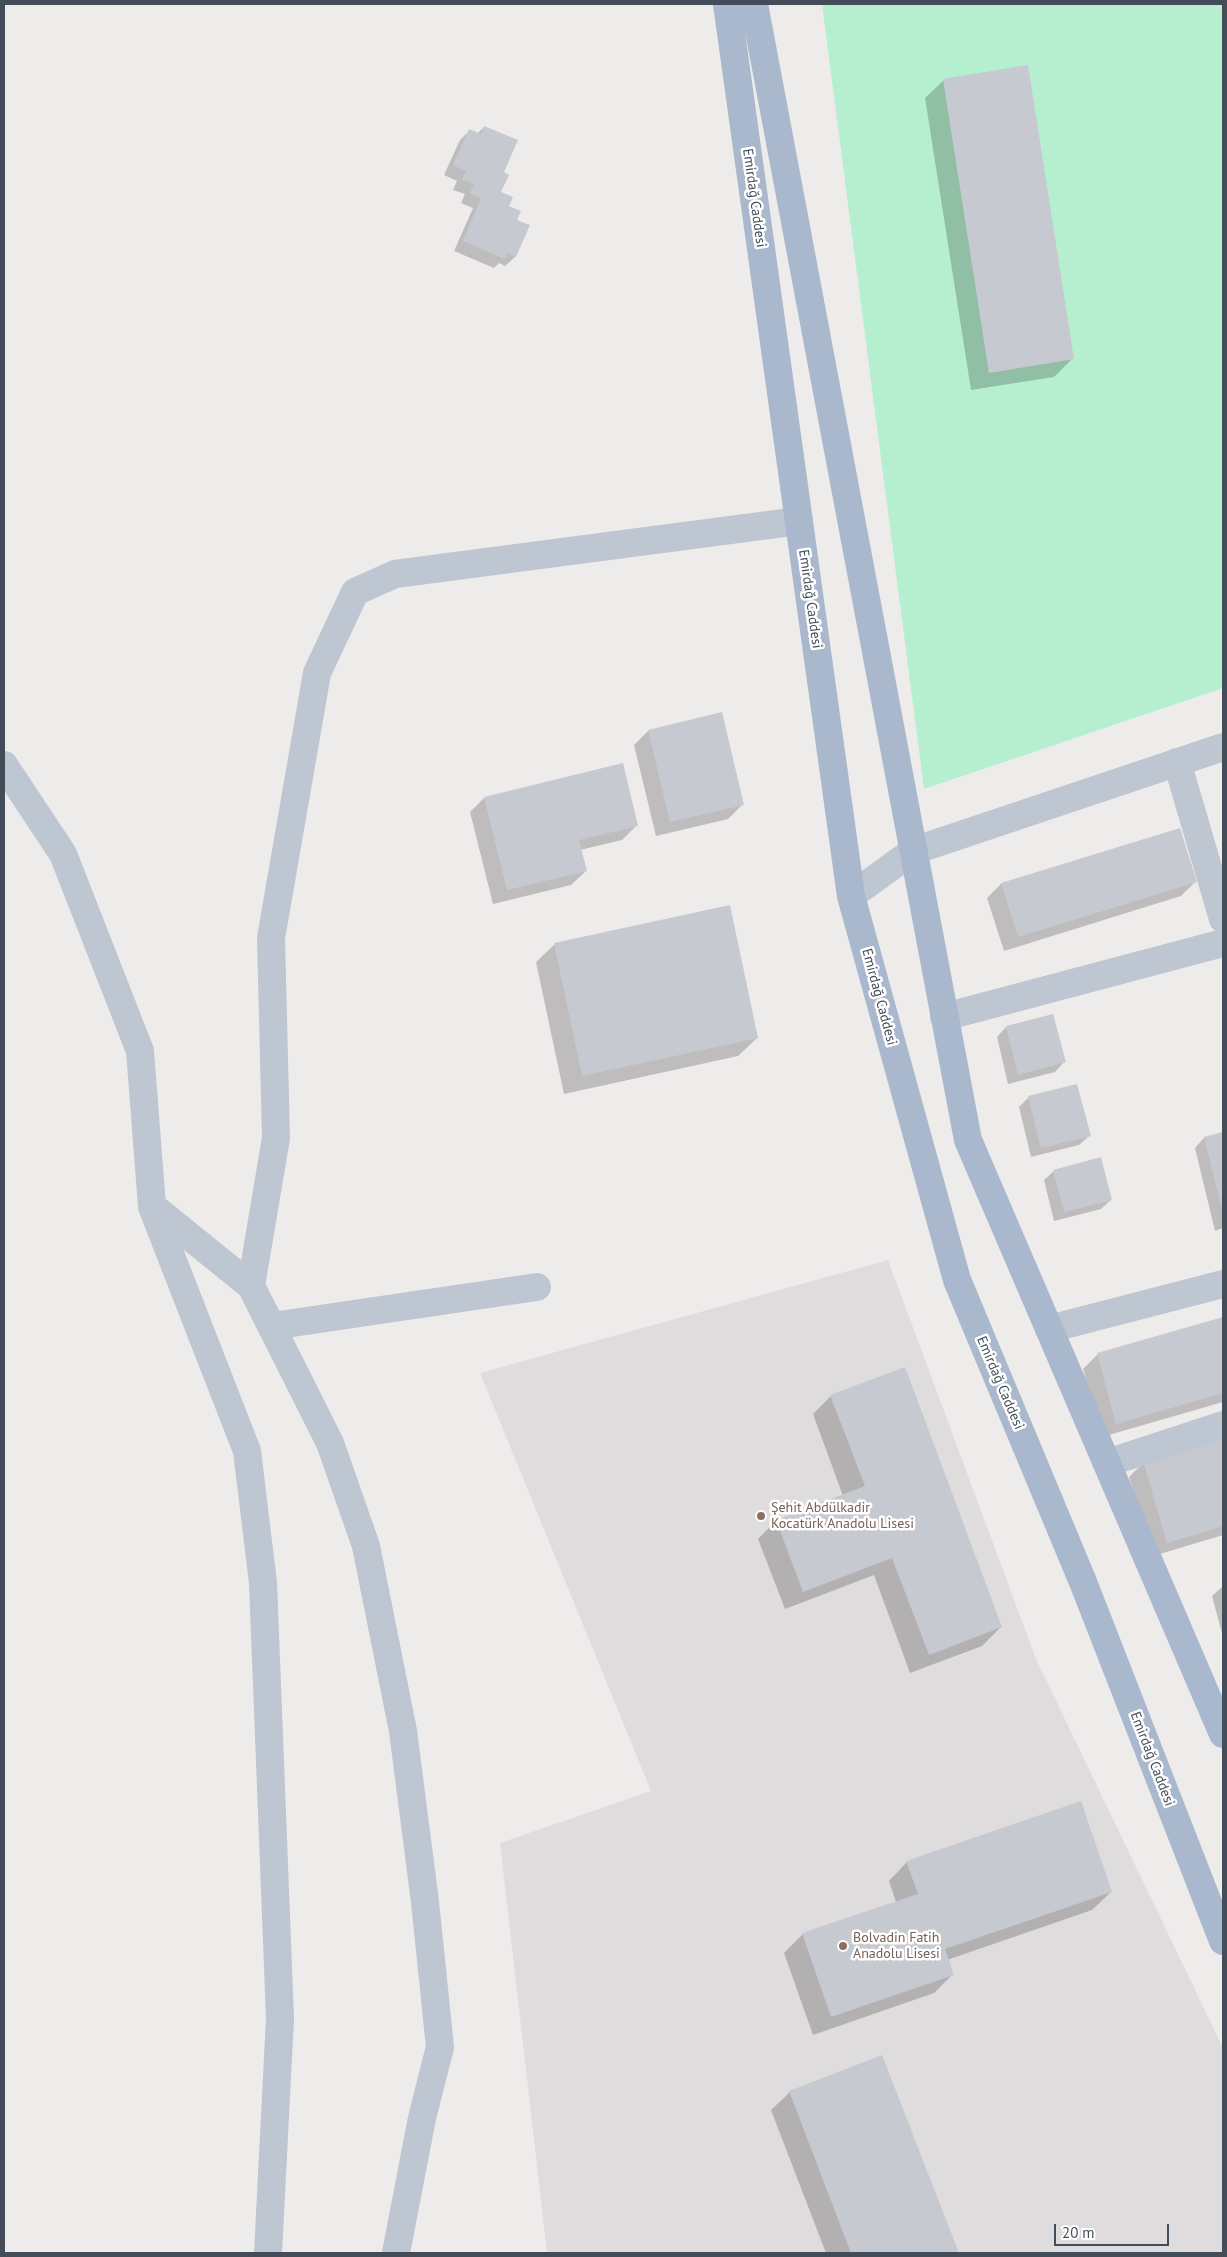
<!DOCTYPE html>
<html>
<head>
<meta charset="utf-8">
<style>
  body { margin:0 }
  #map { position:relative; width:1227px; height:2257px; overflow:hidden; background:#eeebeb; font-family:"PT Sans",sans-serif }
  canvas { display:block }
  .frame { position:absolute; inset:0; border:5px solid #434d59; pointer-events:none }
  .scale { position:absolute; left:1054px; top:2224px; width:115px; height:22px; box-sizing:border-box; border:2px solid #434d59; border-top:0; padding-left:6px; font-size:15px; line-height:18px; white-space:nowrap; color:#434d59; -webkit-text-stroke:4px #fff; paint-order:stroke }
</style>
</head>
<body>
<div id="map">
<canvas width="1227" height="2257"></canvas>
<div class="frame"></div>
<div class="scale">20 m</div>
</div>
<script>
const c = document.querySelector('canvas').getContext('2d');
c.lineJoin = 'round';
function fillPath(path, color) {
  c.fillStyle = color;
  c.fill(path, 'evenodd');
}
function toPath(rows) {
  const path = new Path2D();
  for (const r of rows) {
    path.moveTo(r[0], r[1]);
    for (let i = 2; i < r.length; i += 2) path.lineTo(r[i], r[i + 1]);
  }
  return path;
}
function strokePath(path, color, width, dash) {
  c.strokeStyle = color;
  c.lineWidth = width;
  c.lineCap = dash ? 'butt' : 'round';
  c.setLineDash(dash || []);
  c.stroke(path);
}
function label(font, color, halo, rows, align = 'center') {
  c.font = font + ' "PT Sans",sans-serif';
  c.lineWidth = 5;
  c.setLineDash([]);
  c.textBaseline = 'middle';
  c.strokeStyle = halo;
  c.fillStyle = color;
  for (const [text, x, y, turn = 0] of rows) {
    c.save();
    c.translate(x, y);
    c.rotate((+turn || 0) * Math.PI / 180);
    c.textAlign = isNaN(turn) ? turn : align;
    if (halo) c.strokeText(text, 0, 0);
    c.fillText(text, 0, 0);
    c.restore();
  }
}
fillPath(toPath([
  [888,1260,1036,1659,1223,2048,1223,2253,547,2253,500,1843,651,1791,480,1373]
]), '#dfdcdd');
fillPath(toPath([
  [822,4,1223,4,1223,688,924,789]
]), '#b6efd0');
fillPath(toPath([
  [944,80,1072,359,1054,377,971,390,925,98],
  [484,127,502,173,500,192,516,220,515,257,505,266,499,263,494,268,454,251,473,208,461,203,465,194,453,190,457,181,444,175,460,140,469,131,477,134],
  [648,731,743,804,728,819,656,836,634,745],
  [484,798,637,825,622,840,580,850,586,871,571,885,493,904,470,812],
  [1195,882,1181,896,1004,951,987,898,1001,884],
  [555,944,757,1038,738,1056,564,1094,536,962],
  [1052,1015,1064,1062,1055,1072,1008,1084,997,1037,1006,1027],
  [1029,1097,1089,1136,1079,1145,1031,1157,1019,1107],
  [1223,1133,1223,1228,1215,1231,1195,1148,1204,1138],
  [1054,1171,1111,1200,1101,1209,1054,1221,1044,1180],
  [1223,1319,1223,1402,1102,1437,1083,1369,1097,1355],
  [831,1396,1001,1627,982,1646,910,1673,874,1575,785,1609,758,1539,776,1521,843,1496,813,1414],
  [1223,1437,1223,1535,1153,1556,1129,1477,1143,1463],
  [1223,1586,1223,1637,1212,1596],
  [907,1862,1111,1892,1092,1910,947,1960,952,1975,934,1993,813,2035,784,1953,803,1934,896,1902,889,1881],
  [882,2056,957,2253,826,2253,771,2110,790,2092]
]), '#0003');
fillPath(toPath([
  [1028,65,1074,359,989,373,943,79],
  [484,126,518,140,504,172,509,175,501,192,513,197,509,206,521,211,517,220,530,225,516,257,507,253,505,259,463,241,481,198,470,193,474,184,462,180,466,171,453,165,469,129,481,134],
  [722,712,744,805,670,822,648,730],
  [623,763,638,826,579,840,587,871,507,890,484,797],
  [1180,828,1197,882,1018,937,1001,883],
  [730,905,758,1038,582,1076,554,943],
  [1053,1014,1066,1062,1018,1075,1006,1026],
  [1077,1084,1091,1136,1041,1148,1028,1096],
  [1223,1132,1223,1213,1204,1137],
  [1101,1157,1112,1200,1064,1212,1053,1170],
  [1223,1317,1223,1393,1116,1424,1097,1353],
  [905,1367,1002,1627,929,1655,892,1558,803,1592,776,1520,865,1486,830,1395],
  [1223,1436,1223,1526,1167,1543,1143,1461],
  [1081,1801,1112,1892,945,1949,954,1975,831,2017,802,1933,918,1894,906,1861],
  [882,2055,959,2253,851,2253,789,2091]
]), '#c7c9d1');
strokePath(toPath([
  [1177,762,1223,919],
  [4,765,63,854,140,1051,152,1206,251,1286,330,1443,366,1546,403,1731,425,1902,440,2047,422,2118,396,2253],
  [851,896,913,851,1223,747],
  [944,1017,1223,943],
  [152,1207,247,1451,263,1583,280,2018,268,2253],
  [251,1286,276,1138,271,938,317,673,355,592,395,574,799,521],
  [272,1326,537,1287],
  [1049,1329,1223,1284],
  [1107,1463,1223,1425]
]), '#bdc6d1', 28);
strokePath(toPath([
  [727,4,851,896,957,1280,1083,1582,1223,1941],
  [754,4,968,1140,1223,1734]
]), '#a9b8cc', 28);
for (const [x, y, r, color] of [
  [761,1516,5,"#8d6e63"],
  [843,1946,5,"#8d6e63"]
]) {
  const dot = new Path2D();
  dot.arc(x, y, r, 0, 2 * Math.PI);
  c.fillStyle = color;
  c.fill(dot);
  strokePath(dot, '#fff', 2);
}
label('14px', '#434d59', '#fff', [
  ["Emirdağ Caddesi",754,198,82],
  ["Emirdağ Caddesi",810,599,82],
  ["Emirdağ Caddesi",879,997,75],
  ["Emirdağ Caddesi",1000,1383,67],
  ["Emirdağ Caddesi",1152,1759,69]
]);
label('14px', '#785e54', '#fff', [
  ["Şehit Abdülkadir",771,1508],
  ["Kocatürk Anadolu Lisesi",771,1524],
  ["Bolvadin Fatih",853,1938],
  ["Anadolu Lisesi",853,1954]
], 'left');
</script>
</body>
</html>
